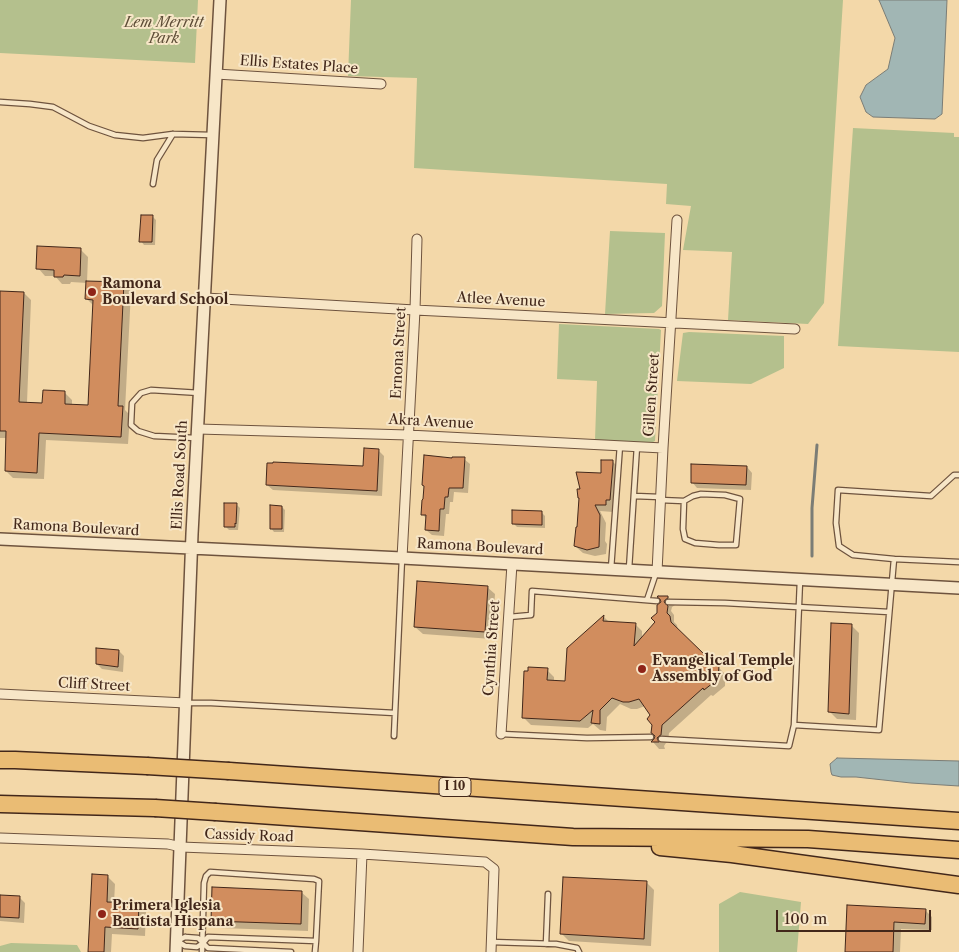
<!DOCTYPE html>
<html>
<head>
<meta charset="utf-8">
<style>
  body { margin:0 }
  #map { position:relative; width:959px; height:952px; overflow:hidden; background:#f3d8a9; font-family:"Libre Caslon Text",serif }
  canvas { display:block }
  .scale { position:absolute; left:776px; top:910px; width:155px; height:22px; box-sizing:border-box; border:2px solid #42271a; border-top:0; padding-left:6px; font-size:15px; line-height:18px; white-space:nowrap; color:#42271a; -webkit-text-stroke:4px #f7e6c7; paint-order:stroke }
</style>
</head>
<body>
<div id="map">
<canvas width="959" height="952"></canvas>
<div class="scale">100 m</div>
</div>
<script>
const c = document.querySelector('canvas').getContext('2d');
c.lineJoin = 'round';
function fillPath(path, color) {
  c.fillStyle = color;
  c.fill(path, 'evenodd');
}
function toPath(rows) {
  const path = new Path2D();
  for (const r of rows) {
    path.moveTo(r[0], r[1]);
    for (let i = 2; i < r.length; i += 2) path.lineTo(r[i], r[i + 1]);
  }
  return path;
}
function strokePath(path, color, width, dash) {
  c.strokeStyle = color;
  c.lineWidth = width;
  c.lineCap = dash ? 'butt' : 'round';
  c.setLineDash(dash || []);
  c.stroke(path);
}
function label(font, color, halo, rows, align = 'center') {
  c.font = font + ' "Libre Caslon Text",serif';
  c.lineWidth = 4;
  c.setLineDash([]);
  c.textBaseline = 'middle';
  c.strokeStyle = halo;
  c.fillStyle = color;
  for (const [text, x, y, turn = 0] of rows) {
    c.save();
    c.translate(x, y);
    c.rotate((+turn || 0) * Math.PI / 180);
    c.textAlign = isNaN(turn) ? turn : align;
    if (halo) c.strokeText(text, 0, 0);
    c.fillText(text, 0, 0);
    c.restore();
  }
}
fillPath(toPath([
  [0,0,198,0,195,63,0,53],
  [351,0,843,0,824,303,808,324,728,320,732,252,683,250,691,206,666,204,667,184,414,168,417,78,348,76],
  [853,128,954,133,954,137,959,137,959,352,838,346],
  [610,231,665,233,662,306,654,313,605,314],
  [559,324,659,329,661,330,655,441,651,443,595,440,597,381,557,379],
  [689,332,784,336,784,368,751,384,677,381,683,333],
  [740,892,801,902,797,952,719,952,719,904],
  [11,943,77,945,81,952,0,952,0,946]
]), '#b4c08d');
const water = toPath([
  [879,0,947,0,942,114,935,119,873,117,866,112,860,97,866,85,888,69,895,38,879,0],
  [837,758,959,761,959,786,911,783,856,777,841,777,832,775,831,772,830,764,837,758]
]);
fillPath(water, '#a1b6b4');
strokePath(water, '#7b7d76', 1);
fillPath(toPath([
  [153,217,156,220,155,245,144,245,141,241],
  [81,250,88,257,87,282,124,283,131,291,125,410,130,415,128,444,46,440,44,479,13,478,6,471,7,438,0,438,0,292,24,293,31,300,27,403,44,404,65,393,72,400,72,405,89,406,94,306,87,299,87,283,71,282,70,284,62,284,55,276,45,276,38,268],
  [378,450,384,456,382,496,273,490,267,485,364,467],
  [464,459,470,464,468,493,454,492,453,502,450,502,449,514,446,514,444,536,432,535,426,530,427,519,422,514],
  [612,461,619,468,617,507,613,506,613,512,600,511,606,523,605,541,607,544,606,554,595,556,583,553,575,546,602,475],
  [747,467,752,473,751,490,697,488,692,482],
  [237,505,240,508,238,530,229,530,225,526],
  [282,507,285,510,284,532,274,532,271,528],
  [541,512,545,516,545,528,517,527,513,523],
  [487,587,495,594,492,639,423,634,415,627],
  [668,597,675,605,672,607,671,611,674,615,674,622,677,625,678,631,705,656,706,655,725,674,725,686,713,696,711,695,669,733,668,742,666,743,664,746,665,749,659,749,653,742,656,736,651,715,645,706,637,709,631,709,620,704,607,717,606,731,600,730,593,724,588,728,531,725,523,717,547,670,554,677,554,682,567,683,604,617,610,623,635,624,642,631,642,639,656,622,658,606],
  [852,626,859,633,856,720,837,719,829,711],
  [119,651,124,656,123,672,102,669,97,664],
  [108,877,115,884,114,903,139,905,146,912,145,936,112,934,111,952,89,952],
  [646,882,654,890,651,946,569,941,562,934],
  [301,892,309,899,308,931,220,928,212,920],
  [0,897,20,898,25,903,24,923,0,921],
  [849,906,925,910,932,917,932,930,901,929,900,952,846,952]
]), '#0003');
strokePath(toPath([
  [812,556,812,508,817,445]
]), '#7b7d76', 3);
const building = toPath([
  [141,215,153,215,152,242,139,242,141,215],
  [37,246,81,248,80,276,64,275,63,277,54,277,54,270,36,269,37,246],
  [86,281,124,282,118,406,123,406,121,437,39,433,37,473,5,471,6,431,0,431,0,291,24,292,19,402,42,403,43,390,65,391,65,404,88,405,93,300,85,299,86,281],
  [364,448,379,449,377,491,266,485,267,463,273,463,273,462,363,466,364,448],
  [424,455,452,458,452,457,465,457,463,488,449,488,448,497,445,497,444,509,440,509,439,531,425,530,426,515,421,515,422,500,423,499,424,486,422,485,424,455],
  [601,460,613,460,613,464,610,500,606,500,606,505,595,505,600,515,599,547,587,550,574,546,576,527,577,527,579,498,578,498,577,489,580,489,576,472,601,473,601,460],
  [691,464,747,466,746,485,691,483,691,464],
  [224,503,237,503,236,524,235,523,235,527,224,527,224,503],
  [270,505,282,506,282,529,270,529,270,505],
  [512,510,542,511,542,525,512,524,512,510],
  [417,581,488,586,485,632,414,627,417,581],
  [658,596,668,596,668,598,665,600,664,602,668,606,667,613,670,616,671,622,705,655,706,654,719,666,718,679,704,690,703,688,662,725,661,735,659,736,657,738,659,742,651,742,654,739,655,736,653,734,651,733,652,725,647,719,650,715,639,699,629,702,623,702,612,698,600,710,600,724,591,723,593,710,580,721,522,718,524,671,528,671,528,667,548,668,547,680,565,681,567,648,604,615,603,621,636,623,634,646,655,622,651,618,657,613,657,605,661,602,660,599,657,597,658,596],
  [831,623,852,624,849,714,828,712,831,623],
  [96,648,119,650,118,667,96,664,96,648],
  [92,874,108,875,107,902,139,903,138,929,105,927,104,952,88,952,92,874],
  [563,877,647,881,644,939,560,934,563,877],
  [212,887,302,891,301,924,211,921,212,887],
  [0,895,20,896,19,918,0,917,0,895],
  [847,905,926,909,925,924,894,922,893,952,845,952,847,905]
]);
fillPath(building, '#d18d5e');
strokePath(building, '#42271a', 1);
const service = toPath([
  [0,102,30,104,53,107,89,126,115,135,143,138,173,134,212,135],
  [153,184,157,160,173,134],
  [196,438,154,436,138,431,131,425,132,403,141,393,151,390,200,393],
  [634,496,660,497],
  [660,500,684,501,693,496,701,494,725,495,740,499,736,545,719,545,695,543,685,539,683,529,684,501],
  [894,559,959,562],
  [611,569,620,445],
  [629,569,637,446],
  [647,600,656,573],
  [668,602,725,603,889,612],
  [509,617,531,615,532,591,657,601],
  [187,703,211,703,395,713],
  [794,725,800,580],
  [501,734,587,738,651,737],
  [394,736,402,558],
  [661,739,789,746,794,725,879,730,894,559,853,555,839,546,836,523,838,490,931,496,954,475,959,475],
  [185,937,198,938,203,943,197,947,185,946,177,941,185,937],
  [491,942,556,944,577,948,579,952],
  [203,943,208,948,291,952],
  [546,944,548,894],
  [202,952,204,883,206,876,210,872,314,879,319,881,316,941,208,937,203,943],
  [315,952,316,941]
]);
const minor = toPath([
  [216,74,381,84],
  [205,298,415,310,795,329],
  [198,429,408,435,663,448],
  [402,558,415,310,417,239],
  [657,572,663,448,677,220],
  [0,694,186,703],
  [501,734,512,564],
  [0,838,168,844,181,847,362,854,485,862,494,869,491,952],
  [358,952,362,854]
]);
const tertiary = toPath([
  [0,539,402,558,959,588],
  [176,952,192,534,220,0]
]);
const motorway = toPath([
  [0,760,15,760,147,766],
  [229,771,959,821],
  [0,804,155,808],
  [216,812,573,837,808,839,959,850],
  [660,847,732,854,959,885]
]);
strokePath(service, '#6e533e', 7);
strokePath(minor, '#6e533e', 11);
strokePath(tertiary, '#6e533e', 14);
strokePath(motorway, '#42271a', 19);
strokePath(service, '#f7e6c7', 4.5);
strokePath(minor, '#f7e6c7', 9);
strokePath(tertiary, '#f7e6c7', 11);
strokePath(motorway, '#eabc74', 16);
const motorwayBridge = toPath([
  [147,766,229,771],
  [155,808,216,812]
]);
strokePath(motorwayBridge, '#42271a', 19, []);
strokePath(motorwayBridge, '#eabc74', 16);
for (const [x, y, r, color] of [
  [92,292,5,"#8f2418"],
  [642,669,5,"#8f2418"],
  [102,914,5,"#8f2418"]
]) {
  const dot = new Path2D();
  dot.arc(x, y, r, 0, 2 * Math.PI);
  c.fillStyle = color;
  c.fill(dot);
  strokePath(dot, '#f7e6c7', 2);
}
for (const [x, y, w] of [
  [455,787,32]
]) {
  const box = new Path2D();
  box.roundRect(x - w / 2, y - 9.5, w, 19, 4);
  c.fillStyle = '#f7e6c7';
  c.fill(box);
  strokePath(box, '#42271a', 1);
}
label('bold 12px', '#42271a', null, [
  ["I 10",455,787]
]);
label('italic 14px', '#5e4d37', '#f7e6c7', [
  ["Lem Merritt",164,23],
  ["Park",164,39]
]);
label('14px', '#42271a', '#f7e6c7', [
  ["Ellis Estates Place",299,65,4],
  ["Atlee Avenue",501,300,3],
  ["Ernona Street",399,353,-87],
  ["Gillen Street",652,395,-86],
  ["Akra Avenue",431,422,3],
  ["Ellis Road South",180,475,-87],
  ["Ramona Boulevard",76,528,3],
  ["Ramona Boulevard",480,547,3],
  ["Cynthia Street",492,648,-86],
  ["Cliff Street",94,685,3],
  ["Cassidy Road",249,836,2]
]);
label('bold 14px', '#42271a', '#f7e6c7', [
  ["Ramona",102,284],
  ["Boulevard School",102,300],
  ["Evangelical Temple",652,661],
  ["Assembly of God",652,677],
  ["Primera Iglesia",112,906],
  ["Bautista Hispana",112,922]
], 'left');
</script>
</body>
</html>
